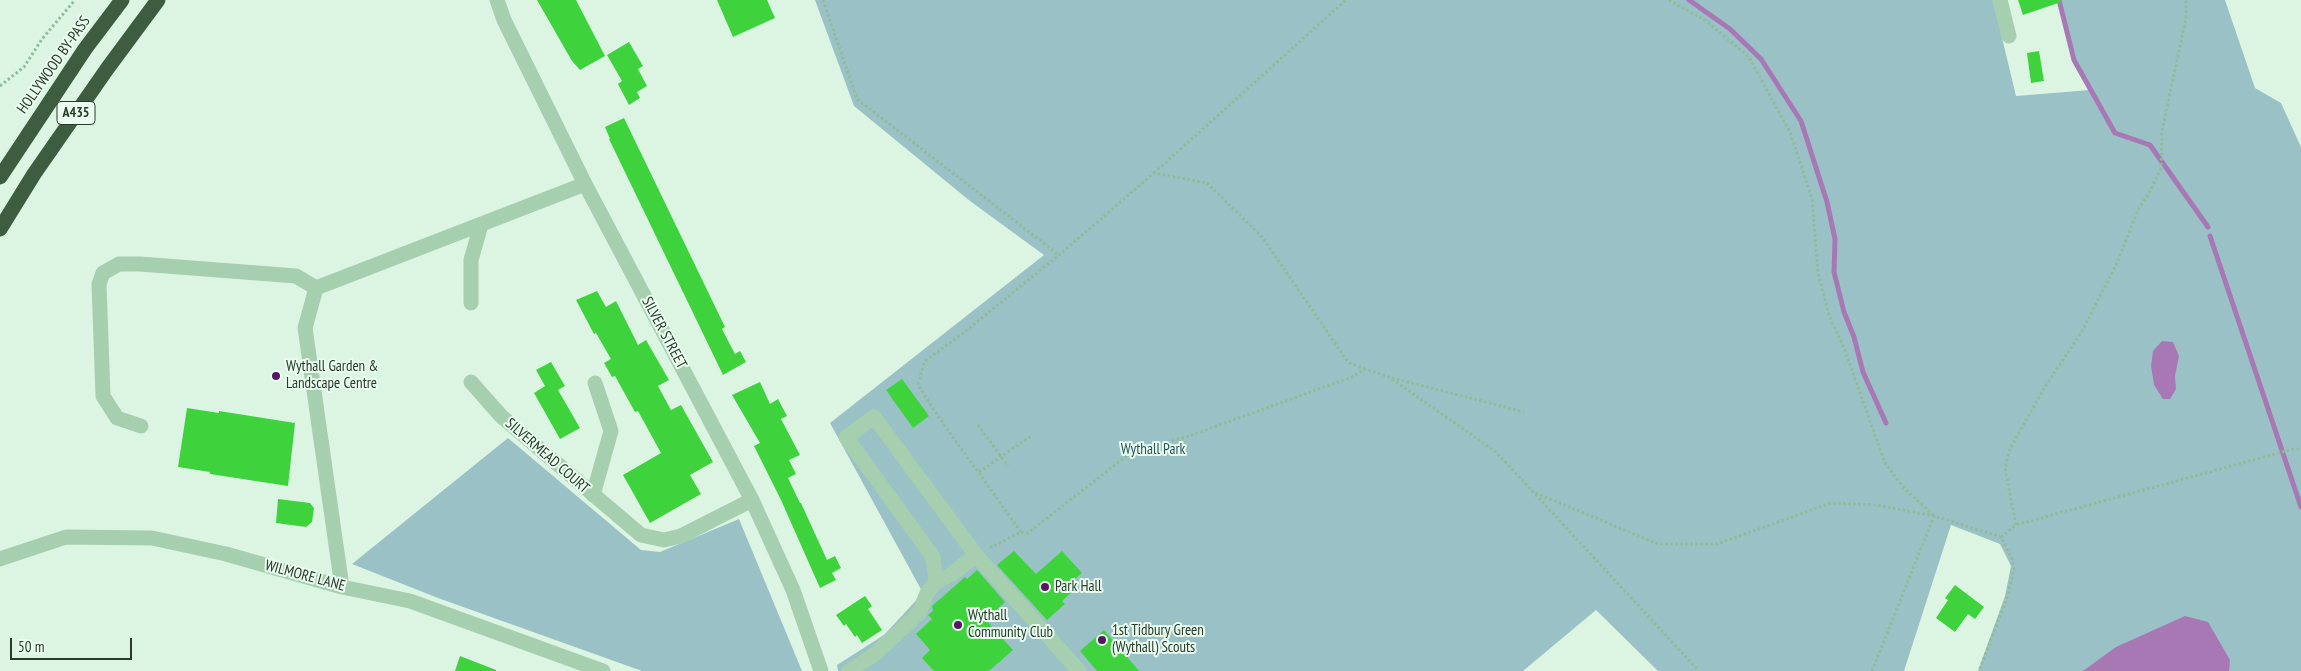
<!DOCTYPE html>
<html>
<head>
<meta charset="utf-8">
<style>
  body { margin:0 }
  #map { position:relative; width:2301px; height:671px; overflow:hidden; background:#dcf5e3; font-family:"PT Sans Narrow",sans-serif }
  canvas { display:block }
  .scale { position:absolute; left:10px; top:638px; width:122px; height:22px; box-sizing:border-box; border:2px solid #283a29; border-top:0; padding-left:6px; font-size:15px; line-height:18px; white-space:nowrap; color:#283a29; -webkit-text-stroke:4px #e9fcef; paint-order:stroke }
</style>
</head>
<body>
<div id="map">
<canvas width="2301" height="671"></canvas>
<div class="scale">50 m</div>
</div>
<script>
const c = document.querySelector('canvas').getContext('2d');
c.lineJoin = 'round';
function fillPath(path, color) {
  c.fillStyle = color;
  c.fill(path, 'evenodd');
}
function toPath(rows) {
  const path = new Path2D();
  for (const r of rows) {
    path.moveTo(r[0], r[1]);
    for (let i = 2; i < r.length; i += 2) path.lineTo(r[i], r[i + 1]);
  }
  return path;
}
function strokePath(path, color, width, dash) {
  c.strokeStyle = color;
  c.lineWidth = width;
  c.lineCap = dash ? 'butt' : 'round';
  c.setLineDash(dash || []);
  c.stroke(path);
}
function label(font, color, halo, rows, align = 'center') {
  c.font = font + ' "PT Sans Narrow",sans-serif';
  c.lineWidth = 4;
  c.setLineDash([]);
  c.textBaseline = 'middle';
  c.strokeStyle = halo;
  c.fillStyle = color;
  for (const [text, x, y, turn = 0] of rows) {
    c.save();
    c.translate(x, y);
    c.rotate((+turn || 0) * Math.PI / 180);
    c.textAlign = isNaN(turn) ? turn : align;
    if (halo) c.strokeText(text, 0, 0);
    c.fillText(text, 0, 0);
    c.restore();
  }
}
fillPath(toPath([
  [815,0,1993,0,2016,96,2090,90,2074,60,2059,0,2225,0,2255,88,2281,103,2301,147,2301,671,1978,671,2005,596,2011,566,2000,544,1951,525,1904,671,1658,671,1596,610,1523,671,838,671,837,665,884,635,923,593,830,423,1044,255,970,201,854,106],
  [508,438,641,550,660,552,739,519,802,671,642,671,438,598,352,564]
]), '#9ac2c6');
fillPath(toPath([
  [2162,341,2173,342,2179,356,2175,376,2176,389,2170,399,2163,399,2154,385,2151,366,2153,351],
  [2185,616,2208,622,2230,660,2229,671,2083,671,2116,647]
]), '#a878b5');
strokePath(toPath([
  [1689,0,1730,29,1761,59,1801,121,1827,202,1835,239,1834,272,1844,312,1854,337,1863,372,1886,423],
  [2059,0,2074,60,2115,133,2150,145,2208,227],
  [2210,236,2301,507]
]), '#a878b5', 5);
fillPath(toPath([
  [537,0,576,0,605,56,580,70,572,61],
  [717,0,767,0,775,18,733,37],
  [2018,0,2060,0,2061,2,2023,15],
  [629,42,643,66,638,69,647,86,637,92,640,98,629,105,618,84,622,81,607,55],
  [2039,51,2044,81,2031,83,2027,53],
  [624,118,725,327,722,329,735,354,740,351,746,362,723,375,609,139,610,139,605,127],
  [597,291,606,307,616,301,638,345,646,340,669,380,658,386,671,410,681,405,713,462,690,475,701,494,650,523,623,475,661,453,638,411,635,412,615,376,612,377,604,363,611,359,596,333,594,334,576,300],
  [551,362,565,386,558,390,580,428,560,439,534,393,545,386,536,370],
  [902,379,929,416,913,428,886,390],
  [760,382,770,404,778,399,787,416,781,419,800,455,789,460,796,474,788,478,800,503,801,503,827,560,835,556,841,568,832,573,836,580,820,588,781,500,754,446,760,443,732,395],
  [187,408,219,413,219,411,295,423,288,486,210,474,210,472,178,467],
  [278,499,310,503,314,508,312,522,306,527,276,523],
  [1014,551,1036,574,1062,551,1082,573,1069,584,1074,590,1062,601,1065,604,1047,620,997,565],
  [977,570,1005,602,986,620,1013,650,989,671,934,671,922,658,930,650,916,634,932,619,928,615,933,611,932,606,965,577,967,579],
  [1955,585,1984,607,1975,619,1968,614,1955,632,1936,618,1948,600,1945,598],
  [865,596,872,606,868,609,882,630,862,643,857,635,855,637,846,624,844,626,836,615],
  [1104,630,1139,671,1097,671,1080,651],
  [460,656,496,670,496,671,455,671]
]), '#3ed33c');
strokePath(toPath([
  [823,0,857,99,1059,255],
  [1669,0,1705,20,1749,57,1791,134,1812,199,1818,273,1829,315,1844,348,1885,463,1904,488,1933,515],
  [0,86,24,67,42,39,75,0],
  [1154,173,1346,0],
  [1392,379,1496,452,1699,671],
  [978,425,1008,466],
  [979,472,1031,436],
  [1531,491,1658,544,1717,544,1831,503,1876,505,1934,516,2001,537,2012,559,2014,569,2007,598,1979,671],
  [2016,525,2005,468,2010,449,2043,390,2082,331,2117,263,2138,210,2148,195,2161,168,2162,131,2186,18,2186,0],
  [1021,532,938,416,918,385,924,362,962,334,1059,255,1154,173,1207,183,1263,238,1345,358,1350,363,1365,369],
  [2001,537,2016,525,2293,449,2301,449],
  [990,548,1021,532,1028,533,1129,454,1189,436,1352,377,1365,369,1389,377,1524,412],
  [1872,671,1934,516]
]), '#90bb98', 3, [2.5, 2.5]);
strokePath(toPath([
  [497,0,504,20,585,184,752,500,793,590,821,671],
  [2000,0,2009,36],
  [471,303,471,260,481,225],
  [471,382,501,416,641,535,664,540,681,536,752,500],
  [141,426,117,418,103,396,99,284,103,273,119,264,140,264,296,276,316,288],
  [593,495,611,431,595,383],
  [0,559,66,537,152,538,226,554,342,587,410,601,603,671],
  [936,582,933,557,846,437,874,417,976,555,1079,671],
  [342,587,305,328,316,288,585,184],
  [849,671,875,654,919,613,927,593,936,582,952,574,976,555]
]), '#a6cfaf', 15);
strokePath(toPath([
  [0,177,85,49,122,0],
  [0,229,34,174,107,69,158,0]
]), '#3e5c40', 15);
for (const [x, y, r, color] of [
  [276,376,5,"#531861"],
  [1045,587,5,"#531861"],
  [958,625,5,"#531861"],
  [1102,640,5,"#531861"]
]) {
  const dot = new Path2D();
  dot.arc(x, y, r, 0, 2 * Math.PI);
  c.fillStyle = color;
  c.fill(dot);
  strokePath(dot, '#e9fcef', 2);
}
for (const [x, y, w] of [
  [76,113,38]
]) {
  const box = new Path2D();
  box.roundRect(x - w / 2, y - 11.5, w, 23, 4);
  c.fillStyle = '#e9fcef';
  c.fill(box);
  strokePath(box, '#283a29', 1);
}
label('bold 14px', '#283a29', null, [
  ["A435",76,113]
]);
label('15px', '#283a29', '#e9fcef', [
  ["HOLLYWOOD BY-PASS",54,65,-55],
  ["SILVER STREET",664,333,62],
  ["SILVERMEAD COURT",547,456,41],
  ["WILMORE LANE",305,576,15]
]);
label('15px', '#283a29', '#e9fcef', [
  ["Wythall Garden &",286,367],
  ["Landscape Centre",286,384],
  ["Park Hall",1055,587],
  ["Wythall",968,616],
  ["Community Club",968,633],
  ["1st Tidbury Green",1112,631],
  ["(Wythall) Scouts",1112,648]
], 'left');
label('15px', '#29565b', '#e9fcef', [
  ["Wythall Park",1153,450]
]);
</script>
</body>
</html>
